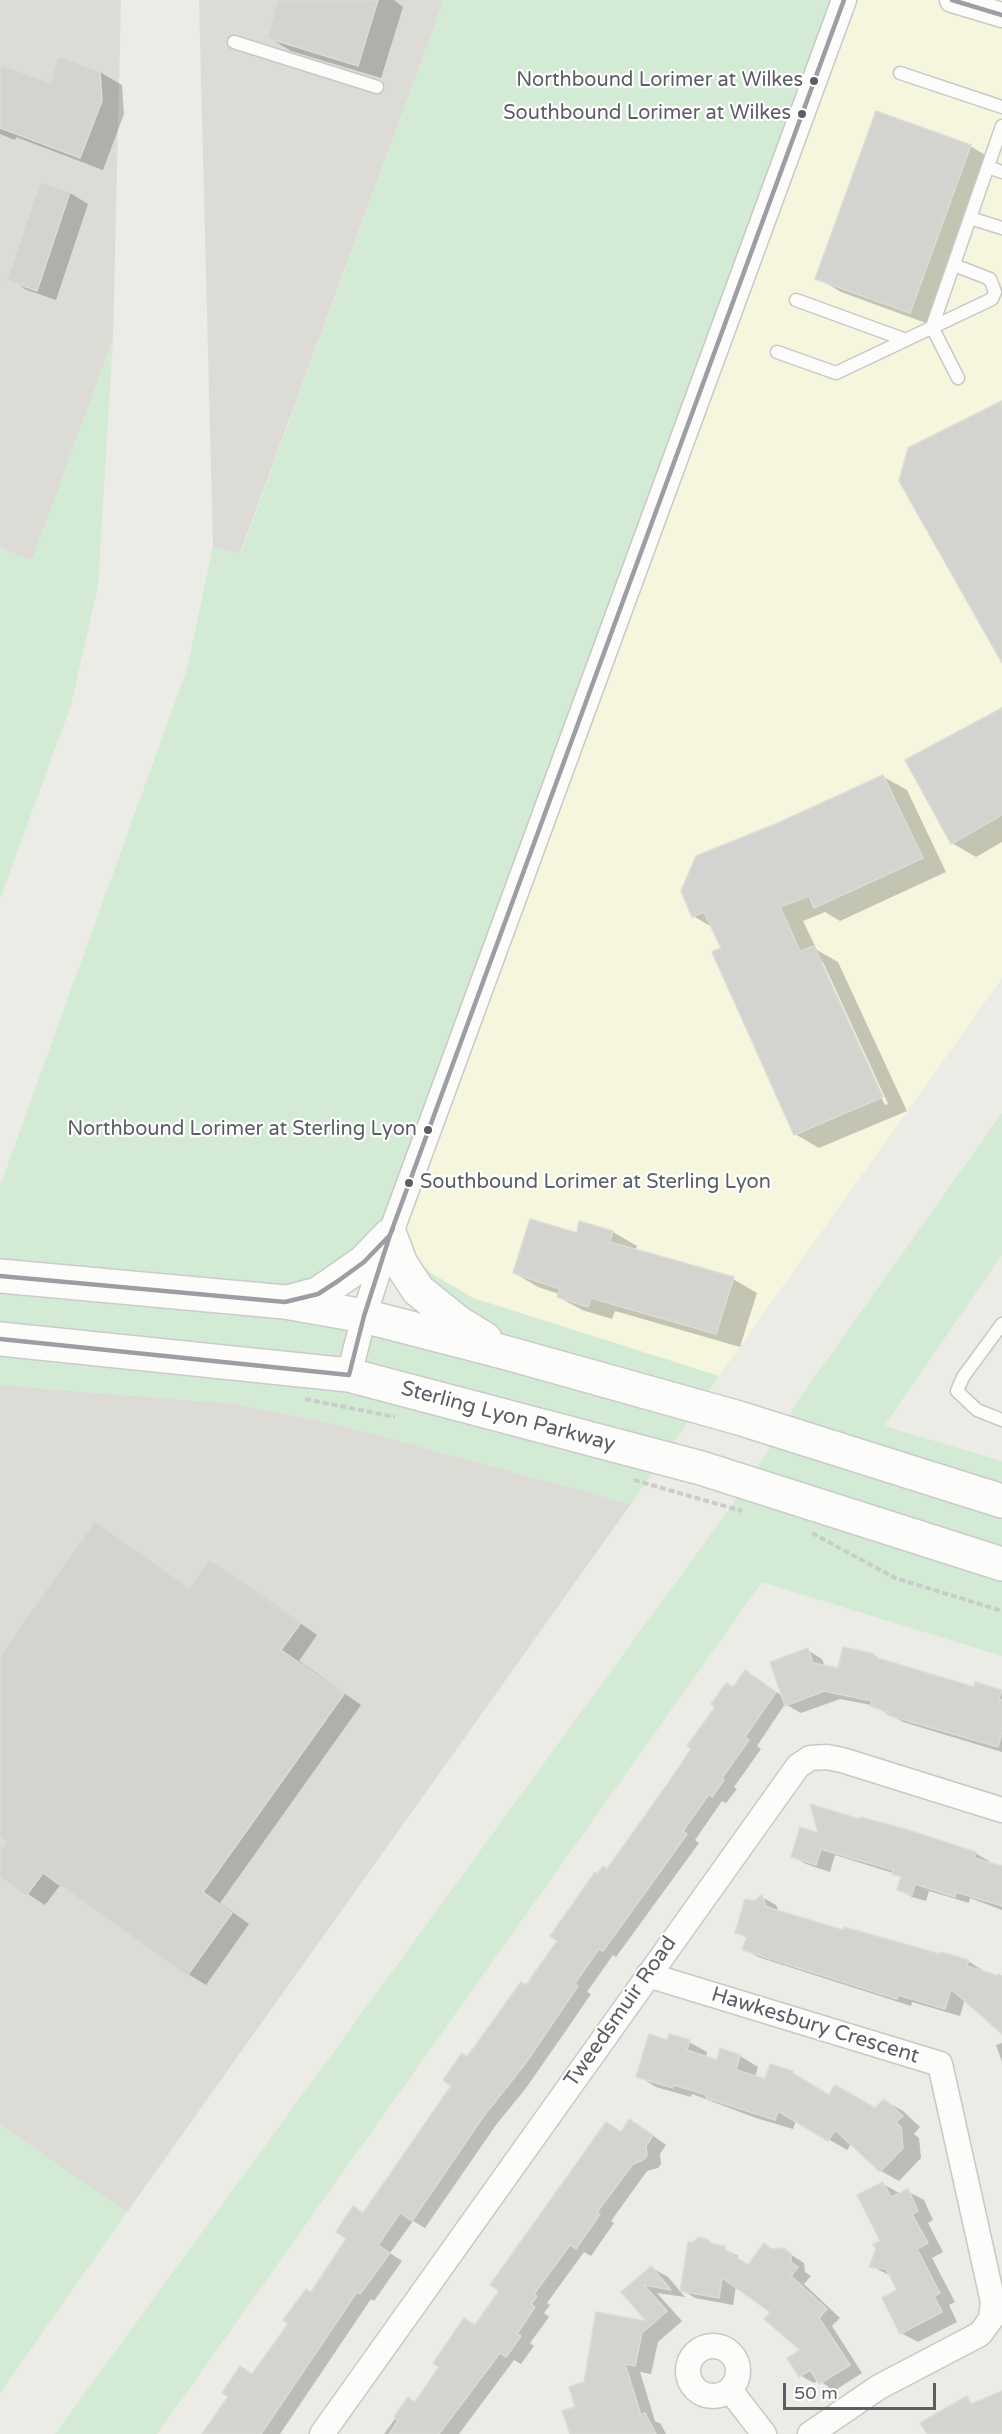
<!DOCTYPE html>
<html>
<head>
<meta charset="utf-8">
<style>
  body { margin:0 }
  #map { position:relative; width:1002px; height:2434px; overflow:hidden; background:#ecece6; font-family:"Varela Round",sans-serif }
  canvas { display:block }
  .scale { position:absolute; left:783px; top:2383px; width:153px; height:27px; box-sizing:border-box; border:3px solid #5b5e65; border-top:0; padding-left:8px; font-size:18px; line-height:21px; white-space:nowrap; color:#5b5e65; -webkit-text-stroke:4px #fff; paint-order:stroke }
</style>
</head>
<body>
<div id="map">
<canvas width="1002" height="2434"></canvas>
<div class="scale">50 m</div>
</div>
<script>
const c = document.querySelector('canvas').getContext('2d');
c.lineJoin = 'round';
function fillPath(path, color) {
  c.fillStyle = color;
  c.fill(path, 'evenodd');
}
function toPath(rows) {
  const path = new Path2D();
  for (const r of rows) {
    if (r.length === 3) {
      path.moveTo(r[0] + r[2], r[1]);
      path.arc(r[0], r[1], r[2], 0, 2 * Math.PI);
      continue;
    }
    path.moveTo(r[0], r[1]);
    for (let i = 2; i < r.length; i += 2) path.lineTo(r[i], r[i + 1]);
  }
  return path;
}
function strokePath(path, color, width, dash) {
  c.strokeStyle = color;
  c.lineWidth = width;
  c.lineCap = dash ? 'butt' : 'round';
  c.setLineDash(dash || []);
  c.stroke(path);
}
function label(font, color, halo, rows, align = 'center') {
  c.font = font + ' "Varela Round",sans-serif';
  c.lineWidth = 4.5;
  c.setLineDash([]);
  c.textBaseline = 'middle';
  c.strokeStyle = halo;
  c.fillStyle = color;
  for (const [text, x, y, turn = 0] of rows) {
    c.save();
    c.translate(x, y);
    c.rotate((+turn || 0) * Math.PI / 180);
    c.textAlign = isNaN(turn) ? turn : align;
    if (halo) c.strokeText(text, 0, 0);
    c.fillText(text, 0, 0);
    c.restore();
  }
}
fillPath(toPath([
  [844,0,1002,0,1002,978,719,1376,473,1298,431,1273,390,1235]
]), '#f6f6df');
fillPath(toPath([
  [0,0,121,0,113,339,32,561,0,548],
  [199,0,444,0,240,553,213,547],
  [0,1385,236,1404,344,1426,631,1504,127,2212,0,2125]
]), '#dcdbd6');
fillPath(toPath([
  [444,0,844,0,390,1235,431,1273,473,1298,719,1376,631,1504,344,1426,236,1404,0,1385,0,1186,187,669,213,547,241,553],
  [401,1264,504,1352,287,1302],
  [113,339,98,586,71,705,0,899,0,548,32,560],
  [1002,1113,1002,1255,884,1426,1002,1461,1002,1656,762,1582,157,2434,55,2434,730,1508,780,1432,797,1402],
  [0,2125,127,2212,0,2393]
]), '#d3ead5');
fillPath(toPath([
  [280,0,394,0,403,7,381,78,291,51,269,38],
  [0,66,51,84,100,72,122,85,124,114,103,170,16,137,15,140,0,134],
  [970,146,994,160,934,326,841,292,817,278],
  [70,193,88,204,56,300,27,290,9,279],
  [1002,709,1002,842,976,857,952,843],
  [882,776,907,790,946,872,840,921,825,912,803,921,817,950,838,962,907,1111,819,1148,795,1134,723,949,712,927,693,916,778,825],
  [819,962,823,962,888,1104,885,1105],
  [613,1232,637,1246,635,1251,733,1279,757,1293,740,1347,615,1311,612,1319,582,1310,558,1297,559,1294,538,1287,514,1273,578,1234],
  [96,1523,190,1588,209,1561,227,1571,317,1635,299,1661,361,1705,220,1903,249,1924,206,1985,188,1974,61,1884,45,1905,0,1876,0,1854,9,1842,0,1836,0,1657],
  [807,1650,822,1659,825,1667,840,1670,874,1655,885,1662,975,1689,976,1684,1002,1692,1002,1752,903,1722,871,1705,840,1699,801,1713,785,1704,757,1746,761,1749,734,1787,737,1789,726,1803,722,1801,695,1840,699,1843,616,1957,613,1955,587,1992,591,1994,565,2032,526,2088,496,2125,425,2228,413,2221,390,2253,402,2261,374,2301,371,2299,280,2434,204,2434,253,2375,312,2294,364,2214,453,2085,467,2058,526,1987,734,1689,758,1680,784,1697],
  [820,1835,975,1853,989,1861,988,1864,1002,1868,1002,1910,970,1898,969,1903,929,1891,926,1901,912,1897,899,1889,902,1878,893,1873,835,1855,830,1872,806,1864,793,1857],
  [762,1897,776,1905,779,1912,844,1932,968,1961,982,1970,981,1972,996,1976,999,1974,1002,1976,1002,2031,965,1999,960,2016,912,2002,911,2006,758,1957,744,1949,747,1938,737,1932,754,1903],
  [668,2042,689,2042,707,2052,706,2058,718,2061,721,2050,740,2056,758,2067,755,2077,766,2081,792,2072,830,2097,876,2110,885,2101,903,2111,920,2127,914,2134,919,2138,921,2158,899,2181,881,2171,852,2143,847,2150,796,2120,793,2129,756,2118,692,2094,691,2097,656,2087,638,2076],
  [1002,2043,1002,2062,996,2045],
  [644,2129,666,2145,660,2154,661,2164,658,2168,647,2171,611,2221,614,2223,591,2256,584,2252,547,2303,550,2305,544,2313,549,2317,530,2343,534,2346,521,2364,514,2360,459,2434,384,2434,409,2399,416,2403,622,2133],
  [883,2184,901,2194,907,2191,924,2200,933,2220,928,2223,943,2252,932,2258,955,2302,949,2305,957,2322,918,2342,901,2333,899,2291,891,2276,871,2266,882,2241],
  [706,2240,738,2256,737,2259,749,2266,773,2250,784,2250,804,2263,805,2272,811,2276,804,2284,840,2318,832,2326,862,2373,834,2391,819,2380,814,2383,800,2375,803,2350,773,2312,736,2286,733,2305,695,2298,682,2290],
  [652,2268,668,2277,685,2297,657,2293,682,2321,658,2342,651,2374,640,2372,655,2421,661,2424,666,2434,576,2434,577,2408,585,2383,650,2323,623,2292]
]), '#0003');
const building = toPath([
  [278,0,378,0,358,66,267,38,278,0],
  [58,56,100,71,102,101,80,158,0,128,0,65,50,82,58,56],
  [876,111,971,145,910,313,815,279,876,111],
  [40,182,70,192,37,291,7,280,40,182],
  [1002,401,1002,663,899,481,908,448,1002,401],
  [1002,708,1002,815,951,844,905,760,1002,708],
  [883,775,923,858,814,908,809,896,780,907,800,951,814,946,883,1097,794,1135,712,952,721,948,704,912,692,917,681,891,696,856,778,823,883,775],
  [530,1219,577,1233,579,1221,613,1231,610,1242,734,1277,716,1334,591,1298,588,1307,557,1297,560,1289,513,1273,530,1219],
  [95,1521,189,1588,209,1559,300,1624,281,1650,344,1694,203,1892,232,1913,187,1976,43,1873,26,1896,0,1877,0,1851,6,1842,0,1837,0,1655,95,1521],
  [843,1647,875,1654,874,1657,974,1687,975,1682,1002,1690,999,1699,1002,1700,1002,1732,998,1747,887,1715,888,1712,870,1706,872,1701,824,1691,785,1706,770,1662,808,1648,813,1663,838,1668,843,1647],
  [745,1670,776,1692,745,1737,749,1740,722,1778,724,1780,712,1797,709,1794,683,1831,687,1834,675,1851,603,1951,599,1949,575,1983,578,1986,525,2064,483,2117,412,2221,400,2213,378,2245,390,2253,360,2294,357,2292,261,2434,202,2434,228,2397,222,2393,240,2366,252,2374,288,2324,283,2320,306,2289,311,2292,346,2239,336,2232,353,2206,363,2213,451,2086,443,2080,462,2053,467,2057,521,1982,526,1985,557,1941,550,1936,595,1872,597,1874,603,1866,607,1869,671,1779,691,1749,687,1746,715,1707,711,1704,726,1683,733,1687,745,1670],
  [810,1804,859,1819,860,1817,905,1829,976,1852,974,1858,1002,1866,1002,1906,956,1892,955,1897,915,1884,912,1895,897,1890,901,1877,892,1874,893,1870,823,1850,822,1846,816,1865,791,1857,800,1827,818,1833,810,1804],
  [762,1895,766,1906,773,1909,843,1930,844,1927,940,1954,941,1952,969,1960,967,1966,1002,1977,1002,2034,951,1989,945,2009,898,1995,897,1999,742,1950,747,1936,735,1933,745,1899,754,1901,762,1895],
  [649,2034,667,2040,669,2034,690,2040,687,2050,717,2060,720,2048,740,2055,736,2070,765,2079,770,2064,793,2071,792,2073,829,2095,835,2085,875,2108,884,2099,903,2116,896,2122,901,2127,903,2148,880,2172,835,2130,828,2141,778,2111,775,2120,706,2098,707,2095,674,2085,673,2088,636,2077,649,2034],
  [629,2119,653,2135,646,2146,647,2156,643,2160,633,2164,597,2212,600,2214,576,2249,570,2245,534,2294,537,2296,531,2304,535,2307,517,2334,521,2336,506,2357,500,2353,439,2434,389,2434,398,2421,394,2417,408,2397,415,2402,439,2367,433,2363,464,2318,475,2325,499,2291,490,2285,606,2122,621,2132,629,2119],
  [883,2182,891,2197,908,2189,918,2211,912,2214,928,2243,917,2249,940,2293,934,2296,942,2312,900,2334,882,2298,897,2290,886,2269,869,2267,876,2249,873,2244,880,2241,857,2195,883,2182],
  [699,2237,706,2239,712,2244,725,2246,724,2249,748,2265,764,2243,772,2249,784,2248,791,2254,791,2262,798,2267,791,2276,827,2309,819,2318,850,2365,819,2384,810,2370,799,2377,787,2358,800,2350,764,2319,770,2312,722,2278,719,2298,680,2291,688,2242,693,2242,699,2237],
  [651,2266,671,2290,644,2285,667,2311,642,2333,635,2366,625,2364,641,2415,645,2413,656,2434,570,2434,562,2411,575,2407,569,2387,584,2382,596,2312,646,2321,621,2292,651,2266],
  [1002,2391,1002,2434,927,2434,920,2423,967,2396,971,2404,1002,2391]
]);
fillPath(building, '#d3d3cf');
strokePath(building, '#dcdcd6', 1.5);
const service = toPath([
  [234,42,377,87],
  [900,73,1002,107],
  [988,167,1002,172],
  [970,218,1002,228],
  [796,300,906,340],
  [777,352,836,373,992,299,995,292,990,279,954,265],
  [958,378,932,327,1002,126],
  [1002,1324,963,1377,957,1391,977,1410,1002,1420]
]);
const minor = toPath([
  [952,0,1002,15],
  [349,1375,364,1316,390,1235,844,0],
  [648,1975,940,2064,993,2302,991,2319,980,2334,879,2387,810,2434],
  [713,2371,25],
  [730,2390,764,2434],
  [322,2434,798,1766,810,1758,827,1757,842,1760,1002,1810]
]);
const secondary = toPath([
  [0,1276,285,1302,364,1316,507,1353,739,1418,1002,1501],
  [288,1302,318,1294,364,1262,390,1235,401,1264,418,1290,459,1323,485,1339],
  [0,1339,349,1375,701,1468,1002,1564]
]);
strokePath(service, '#c8c8c8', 15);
strokePath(minor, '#c8c8c8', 27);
strokePath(secondary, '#cacbcb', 36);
strokePath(toPath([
  [305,1399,395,1417],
  [634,1480,742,1511],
  [812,1533,895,1578,1002,1611]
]), '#c8cdcb', 4, [6, 3]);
strokePath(service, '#fcfcfb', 12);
strokePath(minor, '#fcfcfb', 24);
strokePath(secondary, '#fcfcfb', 33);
strokePath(toPath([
  [952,0,1002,15],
  [0,1276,285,1302,318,1294,338,1281,364,1262,390,1235,393,1228],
  [0,1339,349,1375,364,1316,390,1235,844,0]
]), '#9d9ea3', 4.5);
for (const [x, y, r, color] of [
  [814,81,5,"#5b5e65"],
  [802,114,5,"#5b5e65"],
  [428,1130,5,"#5b5e65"],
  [409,1183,5,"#5b5e65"]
]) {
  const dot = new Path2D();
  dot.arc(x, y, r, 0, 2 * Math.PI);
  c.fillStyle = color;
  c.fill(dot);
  strokePath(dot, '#fff', 2);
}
label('20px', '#5b5e65', '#fff', [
  ["Northbound Lorimer at Wilkes",803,81],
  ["Southbound Lorimer at Wilkes",791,114],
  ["Northbound Lorimer at Sterling Lyon",417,1130],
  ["Southbound Lorimer at Sterling Lyon",420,1183,"left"]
], 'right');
label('21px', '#5b5e65', '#fff', [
  ["Sterling Lyon Parkway",508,1417,15],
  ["Tweedsmuir Road",621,2012,-55],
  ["Hawkesbury Crescent",815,2026,17]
]);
</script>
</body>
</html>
